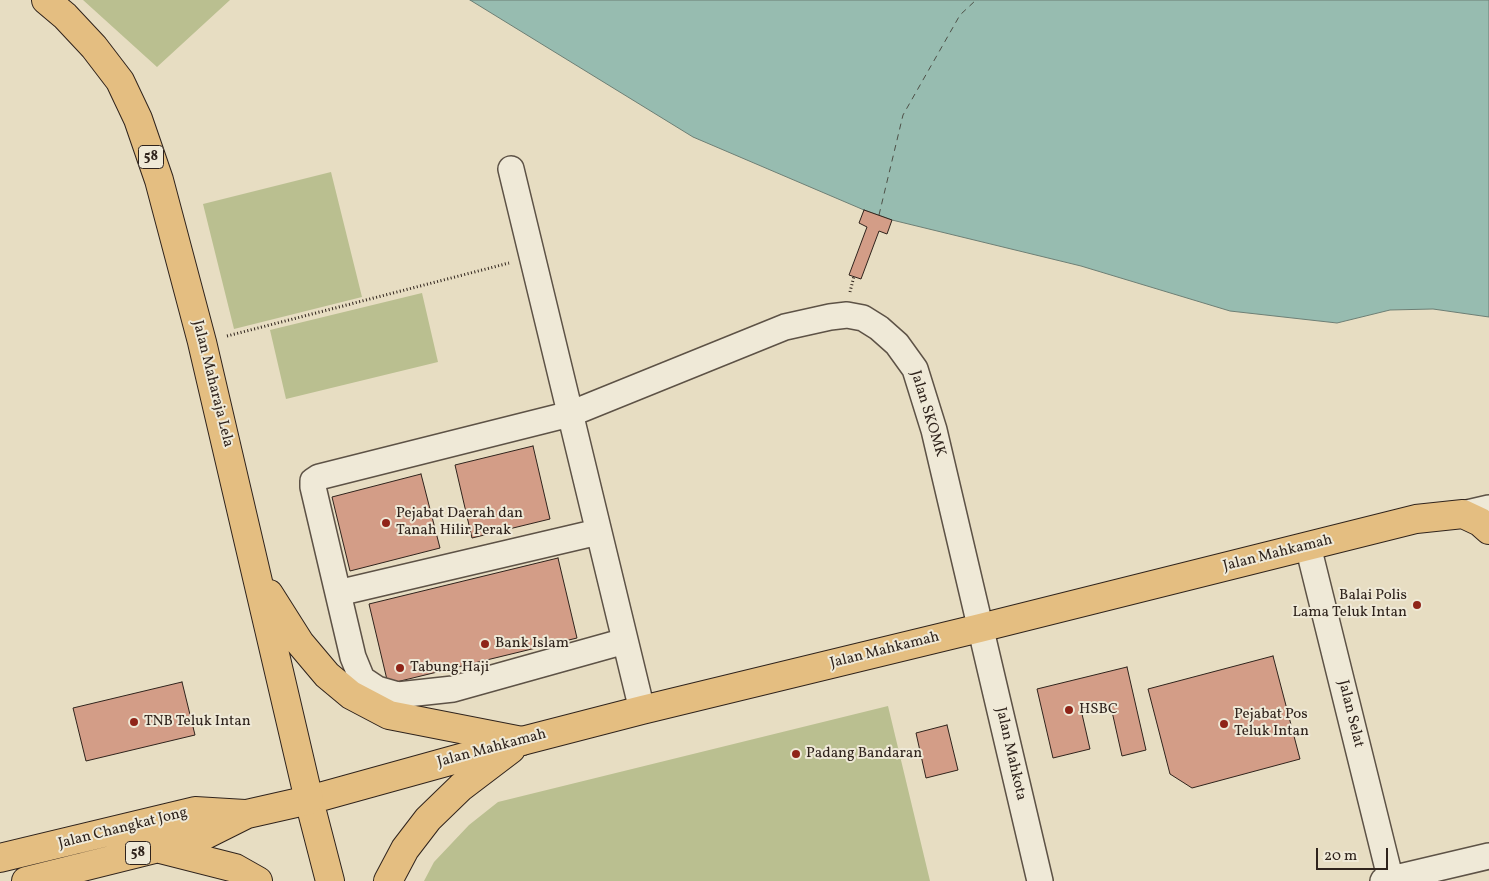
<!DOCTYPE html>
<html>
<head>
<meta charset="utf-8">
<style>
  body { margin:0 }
  #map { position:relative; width:1489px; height:881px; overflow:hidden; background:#e7ddc2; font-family:Vollkorn,serif }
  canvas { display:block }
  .scale { position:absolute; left:1316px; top:848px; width:72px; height:22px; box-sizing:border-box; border:2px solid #2f231c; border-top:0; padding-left:6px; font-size:15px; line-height:18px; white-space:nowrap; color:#2f231c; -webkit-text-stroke:4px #efe9d7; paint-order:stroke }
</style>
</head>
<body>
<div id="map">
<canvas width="1489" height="881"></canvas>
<div class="scale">20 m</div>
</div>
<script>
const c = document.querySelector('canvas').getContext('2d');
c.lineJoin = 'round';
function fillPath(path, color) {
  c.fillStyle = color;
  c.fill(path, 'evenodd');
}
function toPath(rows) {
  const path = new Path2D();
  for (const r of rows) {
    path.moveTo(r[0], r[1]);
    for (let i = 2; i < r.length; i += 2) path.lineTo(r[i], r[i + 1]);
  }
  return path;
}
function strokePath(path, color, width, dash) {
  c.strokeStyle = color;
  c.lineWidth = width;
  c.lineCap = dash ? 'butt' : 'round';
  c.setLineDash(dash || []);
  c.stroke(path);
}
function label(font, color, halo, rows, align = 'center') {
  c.font = font + ' Vollkorn,serif';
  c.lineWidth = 4;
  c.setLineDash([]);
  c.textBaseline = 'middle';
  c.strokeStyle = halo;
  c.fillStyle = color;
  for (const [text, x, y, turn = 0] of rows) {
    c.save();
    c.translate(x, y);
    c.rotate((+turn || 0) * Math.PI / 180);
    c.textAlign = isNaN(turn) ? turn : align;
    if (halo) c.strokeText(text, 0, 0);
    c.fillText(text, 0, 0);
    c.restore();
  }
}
fillPath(toPath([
  [83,0,230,0,157,67],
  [331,172,362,297,234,329,203,204],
  [422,293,438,362,286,399,270,330],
  [888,706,930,881,424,881,434,862,469,825,498,802]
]), '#babf90');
const water = toPath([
  [470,0,1489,0,1489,317,1433,309,1390,310,1337,323,1230,311,1081,266,892,220,864,210,693,137,470,0]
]);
fillPath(water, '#97bcb0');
strokePath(water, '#6d7f75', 1);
strokePath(toPath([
  [879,215,903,115,960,15,976,0]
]), '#4e5148', 1, [6, 5]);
const building = toPath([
  [864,210,892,220,887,234,879,231,861,279,849,275,867,227,859,223,864,210],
  [533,446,550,519,472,538,455,465,533,446],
  [421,474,440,548,350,571,332,497,421,474],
  [558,558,577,638,388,684,369,604,558,558],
  [1273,656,1300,759,1192,788,1170,774,1148,689,1273,656],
  [1127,667,1146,750,1122,756,1111,707,1082,714,1090,749,1053,758,1037,689,1127,667],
  [182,682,195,735,86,761,73,708,182,682],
  [947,725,958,770,926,778,916,733,947,725]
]);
fillPath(building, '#d39d87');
strokePath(building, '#2f231c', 1);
const minor = toPath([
  [511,169,642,710],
  [1463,514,1489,508],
  [1308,546,1391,881],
  [338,593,598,532],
  [625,641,453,689,398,695,377,689,362,679,353,657,313,487,313,481,319,477,570,414,785,327,830,317,847,315,863,318,879,328,897,344,915,369,934,430,1040,881],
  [1383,881,1489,856]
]);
const major = toPath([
  [330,881,309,800,522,741,642,710,980,628,1416,519,1463,514,1480,522,1489,530],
  [388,881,405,849,428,819,461,787,511,749]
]);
const highway = toPath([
  [269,594,300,643,327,675,351,695,389,715,522,741],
  [160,849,235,868,258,881],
  [0,858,195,811,245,814],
  [26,881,199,838,247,814,309,800,202,342,159,180,138,119,120,81,94,47,65,16,46,0]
]);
strokePath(minor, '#5d5246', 28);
strokePath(major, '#2f231c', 30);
strokePath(highway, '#2f231c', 30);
strokePath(toPath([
  [850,292,854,276],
  [227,336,509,263]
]), '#2f231c', 3, [1, 2.5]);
strokePath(minor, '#efe9d7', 25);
strokePath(major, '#e4be81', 28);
strokePath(highway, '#e4be81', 28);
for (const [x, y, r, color] of [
  [386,523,5,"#8f2418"],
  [1417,605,5,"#8f2418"],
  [485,644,5,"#8f2418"],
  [400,668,5,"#8f2418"],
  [1069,710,5,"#8f2418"],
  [134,722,5,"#8f2418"],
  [1224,724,5,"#8f2418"],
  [796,754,5,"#8f2418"]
]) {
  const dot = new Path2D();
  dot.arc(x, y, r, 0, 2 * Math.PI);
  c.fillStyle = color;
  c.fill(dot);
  strokePath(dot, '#efe9d7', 2);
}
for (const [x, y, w] of [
  [151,157,25],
  [138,853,25]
]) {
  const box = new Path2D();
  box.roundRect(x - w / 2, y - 11.5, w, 23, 4);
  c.fillStyle = '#efe9d7';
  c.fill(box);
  strokePath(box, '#2f231c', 1);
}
label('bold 14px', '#2f231c', null, [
  ["58",151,157],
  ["58",138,853]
]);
label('15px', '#2f231c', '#efe9d7', [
  ["Jalan Maharaja Lela",212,384,76],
  ["Jalan SKOMK",927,414,73],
  ["Jalan Mahkamah",1278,554,-14],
  ["Jalan Mahkamah",885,651,-14],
  ["Jalan Selat",1350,714,76],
  ["Jalan Mahkamah",492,749,-15],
  ["Jalan Mahkota",1010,754,77],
  ["Jalan Changkat Jong",123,829,-14]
]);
label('15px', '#2f231c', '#efe9d7', [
  ["Pejabat Daerah dan",396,514],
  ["Tanah Hilir Perak",396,531],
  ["Balai Polis",1407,596,"right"],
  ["Lama Teluk Intan",1407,613,"right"],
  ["Bank Islam",495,644],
  ["Tabung Haji",410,668],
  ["HSBC",1079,710],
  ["Pejabat Pos",1234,715],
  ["Teluk Intan",1234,732],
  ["TNB Teluk Intan",144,722],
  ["Padang Bandaran",806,754]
], 'left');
</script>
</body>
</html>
